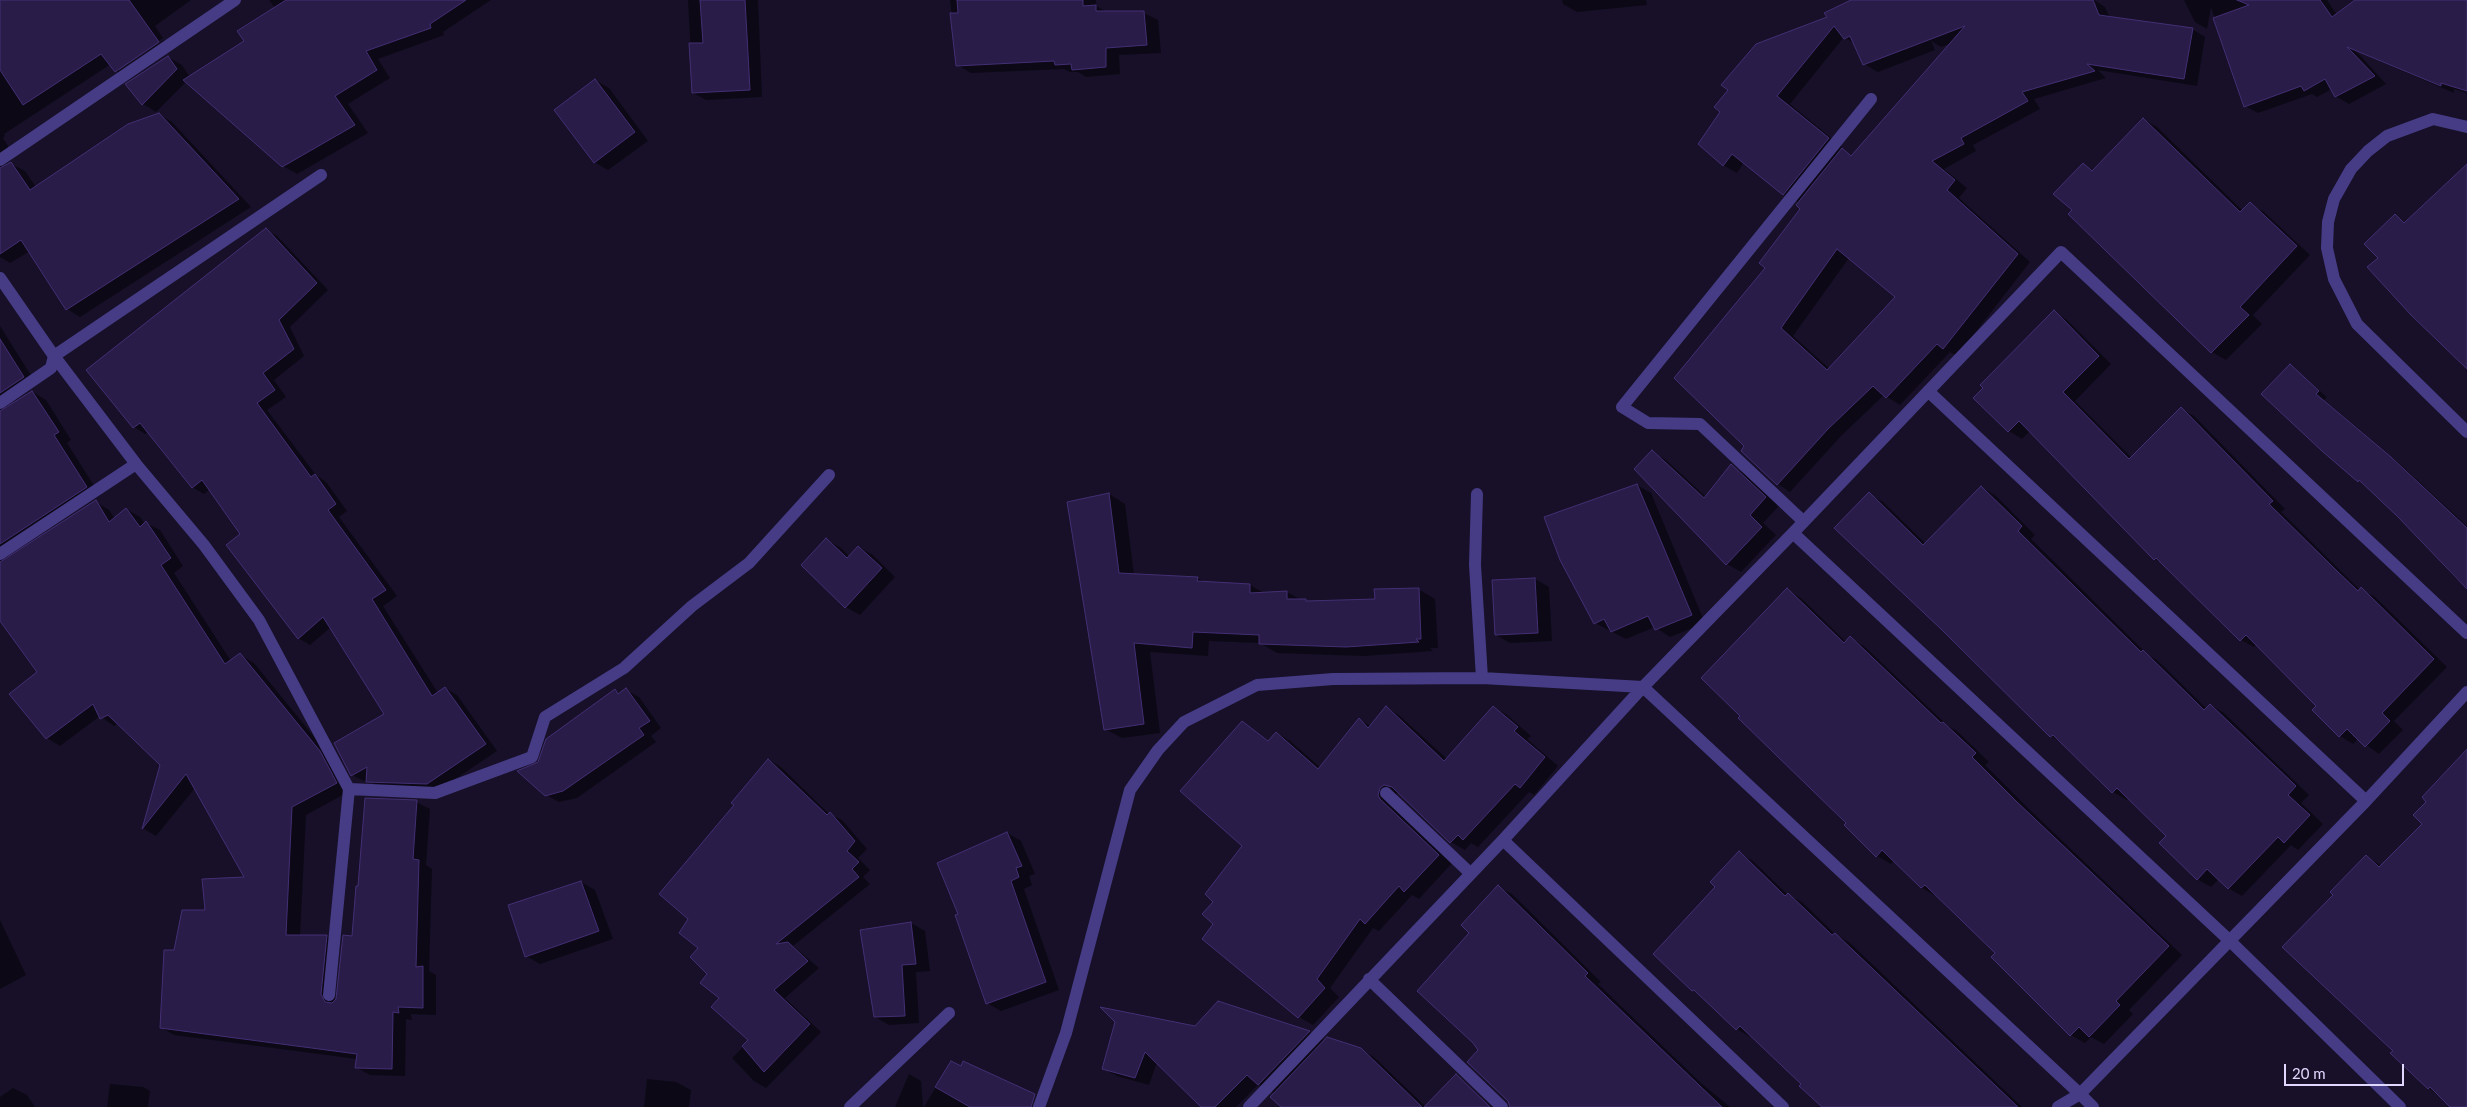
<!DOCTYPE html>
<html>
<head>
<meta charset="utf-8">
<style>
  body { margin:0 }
  #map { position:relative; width:2467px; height:1107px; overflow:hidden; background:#171028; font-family:Lato,sans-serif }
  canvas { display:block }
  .scale { position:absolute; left:2284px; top:1064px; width:120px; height:22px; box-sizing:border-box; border:2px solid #e0d7ff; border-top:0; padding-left:6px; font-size:15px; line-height:18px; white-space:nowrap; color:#e0d7ff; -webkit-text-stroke:4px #171028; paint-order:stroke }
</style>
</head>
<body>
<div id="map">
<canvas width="2467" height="1107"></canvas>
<div class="scale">20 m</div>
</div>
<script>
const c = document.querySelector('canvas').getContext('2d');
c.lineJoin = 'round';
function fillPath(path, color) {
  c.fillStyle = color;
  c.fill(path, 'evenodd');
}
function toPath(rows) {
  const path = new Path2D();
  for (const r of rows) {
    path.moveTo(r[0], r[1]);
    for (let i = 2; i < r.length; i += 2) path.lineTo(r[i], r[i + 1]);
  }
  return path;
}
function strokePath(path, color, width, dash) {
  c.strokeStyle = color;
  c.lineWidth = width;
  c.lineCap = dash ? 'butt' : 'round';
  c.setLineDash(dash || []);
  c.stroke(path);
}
fillPath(toPath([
  [0,0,191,0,155,26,163,38,119,68,119,71,164,40,171,50,130,78,116,71,111,64,4,134,5,136,3,138,15,157,2,167,11,164,25,171,36,187,159,114,172,122,251,207,80,317,67,309,30,251,10,263,0,257],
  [269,0,491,0,443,32,444,35,378,59,390,78,348,104,368,133,297,174,283,166,187,81,156,112,143,104,168,57,182,65,190,77,246,42,275,8],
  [688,0,758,0,762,97,706,100,693,93],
  [950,0,1096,0,1096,6,1107,12,1144,13,1158,20,1161,53,1119,55,1120,74,1086,77,1078,72,1070,72,1064,69,971,73,958,65],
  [1562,0,1646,0,1647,5,1577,12,1563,4],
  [1853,0,2094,0,2105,7,2110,18,2192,29,2205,37,2197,86,2098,70,2106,78,2034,99,2040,109,1973,145,1976,151,1944,169,1967,188,1959,198,2030,262,1957,356,1950,352,1900,405,1884,395,1841,436,1790,492,1778,484,1746,446,1767,268,1802,209,1799,203,1784,194,1744,162,1737,173,1723,165,1829,17],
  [1844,37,1855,44,1864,64,1878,72,1935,50,1931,41,1941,47,1952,43,1852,156,1840,149,1842,147,1790,104],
  [1849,258,1897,297,1830,369,1793,336],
  [2184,0,2327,0,2337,15,2358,0,2467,0,2467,93,2454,89,2454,93,2356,51,2386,84,2349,104,2335,96,2332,89,2317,97,2312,94,2258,113,2245,106,2211,7,2207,29,2195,22],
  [595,80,609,88,648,141,608,170,594,162],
  [2143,119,2157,127,2243,211,2250,204,2264,212,2310,255,2253,315,2262,324,2226,360,2212,352,2070,214,2073,210,2083,165,2093,171],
  [266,230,277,236,328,290,290,327,304,356,274,380,286,397,267,410,316,475,326,482,347,511,339,517,397,596,383,606,438,693,445,688,457,695,497,751,439,790,379,788,368,779,364,781,352,775,386,715,331,627,310,645,298,638,242,534,210,489,204,494,192,487,148,432,145,434,134,427],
  [2054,312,2067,320,2111,364,2075,401,2132,458,2181,409,2194,416,2285,509,2281,512,2349,579,2360,590,2374,596,2447,667,2394,721,2403,730,2379,754,2358,739,2353,744,2340,736,2313,710,2318,706,2257,644,2254,647,2241,640,2164,564,2154,559,2030,431,2022,439,2009,431,1975,398],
  [0,326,37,385,9,404,3,412,33,392,46,400,71,440,67,443,100,495,9,555,5,562,96,502,109,510,115,519,126,509,140,517,145,524,146,523,160,530,183,566,174,573,231,661,240,655,254,663,333,760,350,791,306,815,300,936,326,936,340,944,334,1002,337,1000,353,937,360,887,416,802,430,809,426,865,432,869,429,971,436,975,436,1015,411,1014,412,1020,406,1019,405,1076,370,1075,356,1067,357,1059,174,1035,161,1027,175,951,206,912,246,879,195,788,156,836,144,829,161,765,119,723,114,726,100,716,60,746,47,738,11,694,39,672,0,619],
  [2290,366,2327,397,2324,400,2400,464,2467,526,2467,582,2464,584,2456,579,2399,516,2367,486,2323,451],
  [1652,452,1666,460,1706,497,1731,466,1745,474,1779,506,1763,523,1776,535,1741,572,1727,564],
  [1637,485,1651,493,1705,623,1670,637,1655,627,1626,639,1595,623],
  [1981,487,1995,495,2035,535,2031,539,2148,655,2157,660,2207,709,2211,705,2224,713,2309,795,2301,803,2323,824,2298,850,2291,845,2242,896,2228,888,2219,879,2211,887,2197,879,2168,836,2129,798,2127,800,2113,792,2063,744,2051,736,1943,629,1869,494,1883,502,1926,544],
  [1109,494,1125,504,1134,575,1197,578,1205,582,1250,585,1264,593,1287,592,1301,600,1310,602,1376,600,1418,589,1435,599,1438,648,1430,648,1433,651,1364,656,1277,653,1260,643,1209,641,1208,656,1150,652,1160,733,1122,738,1105,729],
  [827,540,841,548,850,557,859,547,873,555,895,577,860,615,846,607],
  [1535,579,1549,587,1552,641,1510,643,1496,635],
  [1787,590,1801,598,1846,642,1850,638,1864,646,1948,726,1957,731,1989,762,1985,765,2030,810,2182,955,2129,1010,2133,1014,2104,1044,2091,1037,2085,1043,2071,1035,1997,953,1936,896,1922,888,1894,860,1891,864,1877,856,1741,716],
  [626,690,639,697,661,728,651,736,656,742,577,798,559,802,546,795,615,691,621,694],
  [1386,707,1400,716,1447,759,1494,707,1507,715,1531,736,1527,739,1558,766,1534,795,1529,792,1478,847,1471,843,1465,850,1451,842,1399,792,1394,796,1452,863,1419,899,1412,895,1379,931,1373,928,1330,988,1339,997,1313,1025,1299,1017,1215,923,1215,902,1244,846,1242,723,1269,741,1277,733,1290,741,1321,768,1359,720,1371,726],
  [2467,748,2467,1107,2452,1107,2429,1088,2394,1051,2334,895,2367,857,2382,866,2424,824,2428,802,2423,797],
  [769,760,781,767,829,814,842,820,867,849,858,858,870,870,863,877,870,884,793,946,819,968,785,998,821,1032,766,1088,754,1081,732,1058,750,1040,721,998,708,974,690,918,736,805],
  [1007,833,1021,841,1035,874,1029,876,1032,885,1024,889,1059,990,1001,1011,987,1003],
  [1739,853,1753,861,1788,895,1802,902,1836,935,1849,942,2022,1107,1825,1107,1752,1036,1750,1037,1737,1029,1717,887],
  [581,882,595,890,613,939,540,964,526,956],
  [1498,887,1512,894,1601,982,1598,984,1701,1083,1730,1107,1540,1107,1418,991,1471,933],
  [0,920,26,975,0,989],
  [911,923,925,931,930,971,916,972,919,1023,889,1025,875,1017],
  [1218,1002,1309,1032,1325,1041,1360,1049,1374,1057,1426,1107,1282,1107,1275,1094,1259,1084,1236,1107,1202,1107,1157,1062,1149,1085,1117,1076,1103,1068,1195,1028],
  [951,1062,1027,1107,924,1107],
  [909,1074,921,1081,923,1107,895,1107],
  [647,1079,676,1082,691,1090,689,1107,644,1107],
  [110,1084,143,1087,150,1091,148,1107,107,1107],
  [13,1088,27,1095,35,1107,0,1107,0,1097]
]), '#0007');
const building = toPath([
  [0,0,129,0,159,42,115,72,101,54,23,105,0,70,0,0],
  [286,0,466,0,430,24,431,28,366,51,377,70,335,96,355,125,282,167,183,80,244,41,237,31,286,0],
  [700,0,745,0,750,90,692,93,689,43,703,43,700,0],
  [957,0,1083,0,1083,6,1096,5,1096,11,1144,11,1147,45,1106,48,1106,67,1072,70,1071,64,1055,65,1054,61,956,66,950,13,958,13,957,0],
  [1851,0,2093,0,2099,15,2193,28,2184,79,2087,64,2095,71,2022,92,2028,101,1961,138,1964,144,1932,161,1955,180,1947,190,2018,254,1943,349,1937,344,1886,398,1873,386,1828,429,1777,485,1741,451,1744,446,1674,378,1765,268,1759,263,1800,209,1796,205,1842,148,1851,156,1965,26,1863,65,1850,36,1844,39,1834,26,1777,96,1829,138,1783,195,1732,154,1723,166,1698,144,1720,112,1714,107,1728,90,1721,85,1756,44,1827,17,1824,13,1851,0],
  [1837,249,1895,297,1827,370,1781,328,1837,249],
  [2237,0,2320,0,2332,17,2355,0,2467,0,2467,91,2441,83,2441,86,2347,47,2375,76,2335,97,2325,79,2304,91,2301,86,2244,107,2213,18,2249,5,2237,0],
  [168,56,177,69,142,105,125,84,168,56],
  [595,79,635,132,594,163,554,110,595,79],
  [159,113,239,199,66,310,21,240,0,254,0,168,11,162,30,190,128,124,159,113],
  [2143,118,2240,212,2250,202,2297,246,2240,307,2249,315,2211,353,2068,214,2072,210,2053,194,2083,163,2092,171,2143,118],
  [2467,164,2467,369,2411,315,2367,267,2378,258,2364,244,2395,214,2404,223,2467,164],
  [266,228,317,283,279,320,294,349,263,373,275,390,257,403,311,477,315,474,336,504,328,510,386,590,372,599,432,696,445,687,486,744,427,784,366,782,367,767,351,776,334,743,384,714,323,617,298,639,226,545,240,534,202,480,192,488,140,423,133,428,86,370,266,228],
  [2054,310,2099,356,2063,392,2129,459,2181,407,2273,501,2269,504,2336,570,2358,591,2361,587,2434,659,2382,713,2390,721,2365,747,2347,729,2339,737,2312,710,2316,706,2246,635,2240,641,2156,558,2154,560,2019,421,2008,432,1973,398,1983,388,1980,385,2054,310],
  [0,339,24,377,0,393,0,339],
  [2290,364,2319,391,2316,394,2391,457,2467,528,2467,589,2398,517,2359,480,2358,482,2322,451,2261,394,2290,364],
  [32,391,59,432,54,435,87,487,0,544,0,411,32,391],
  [1652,450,1704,498,1731,464,1766,497,1750,515,1762,527,1726,565,1634,469,1652,450],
  [1637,484,1692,615,1655,630,1648,616,1611,632,1604,619,1594,624,1560,560,1544,517,1637,484],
  [1981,486,2022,526,2018,531,2141,652,2143,650,2204,710,2210,704,2296,786,2288,795,2310,815,2284,843,2278,837,2228,889,2207,869,2197,880,2159,843,2166,836,2117,788,2112,793,2053,735,2050,737,1942,630,1834,528,1869,492,1923,545,1981,486],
  [1109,493,1119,573,1198,577,1197,581,1250,584,1250,593,1287,591,1287,599,1306,599,1306,601,1375,599,1374,589,1419,588,1421,639,1416,639,1419,642,1346,647,1259,644,1259,635,1193,632,1192,648,1134,643,1144,724,1104,730,1067,502,1109,493],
  [96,500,109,522,126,508,140,527,146,521,171,558,161,565,225,664,240,653,320,751,337,783,292,807,286,935,327,935,321,994,325,1002,332,1003,336,999,343,935,352,936,356,886,358,886,365,798,417,800,413,859,419,860,416,967,423,966,423,1008,398,1007,399,1013,393,1012,392,1069,355,1068,357,1054,160,1028,164,950,174,950,182,910,205,910,202,879,244,877,186,774,142,829,160,765,108,715,100,719,93,704,46,739,9,694,37,672,0,621,0,562,96,500],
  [826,538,847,558,858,546,882,568,845,608,801,565,826,538],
  [1535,578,1538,633,1495,635,1492,580,1535,578],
  [1787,588,1844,643,1850,636,1941,723,1943,722,1976,753,1972,757,2016,801,2169,946,2116,1001,2120,1005,2089,1037,2079,1027,2070,1036,1991,957,1995,953,1925,885,1921,888,1882,850,1876,857,1844,825,1846,823,1738,718,1740,716,1701,678,1787,588],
  [626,688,650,721,639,728,644,735,563,791,545,796,517,771,538,762,546,739,615,689,618,694,626,688],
  [1386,706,1444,761,1493,706,1518,727,1514,731,1545,757,1520,788,1515,784,1463,840,1458,835,1450,843,1392,787,1384,785,1380,788,1378,795,1380,799,1439,855,1404,892,1399,886,1365,924,1360,919,1317,979,1325,988,1298,1018,1202,939,1213,924,1202,914,1213,902,1205,894,1242,846,1180,791,1242,721,1268,741,1276,732,1318,769,1359,718,1368,728,1386,706],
  [2467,749,2467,1107,2450,1107,2430,1087,2428,1089,2390,1053,2393,1051,2282,947,2333,895,2330,892,2366,855,2379,867,2422,824,2413,815,2426,802,2422,797,2467,749],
  [768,759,827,815,830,812,855,841,847,851,859,862,852,869,859,877,776,944,788,942,808,961,774,990,810,1024,764,1072,742,1046,748,1040,711,1007,719,998,700,983,707,974,690,957,698,948,679,933,688,919,659,894,734,805,731,803,768,759],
  [1007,832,1022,866,1016,868,1019,877,1011,881,1046,982,986,1004,955,915,958,914,937,863,1007,832],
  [1739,851,1785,896,1788,893,1832,935,1835,933,2018,1107,1822,1107,1799,1086,1801,1084,1740,1026,1736,1030,1694,990,1692,991,1653,954,1715,887,1710,882,1739,851],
  [581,881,599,931,525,957,508,905,581,881],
  [1498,885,1588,973,1585,976,1722,1107,1510,1107,1508,1101,1467,1062,1478,1050,1473,1043,1417,991,1469,933,1461,925,1498,885],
  [911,922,916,964,902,965,905,1016,874,1017,860,930,911,922],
  [1218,1001,1310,1031,1258,1085,1247,1075,1215,1107,1201,1107,1145,1052,1135,1078,1102,1069,1115,1022,1100,1007,1195,1026,1218,1001],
  [1327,1037,1361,1048,1422,1107,1281,1107,1270,1097,1327,1037],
  [951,1061,961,1066,963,1061,1035,1094,1031,1107,970,1107,935,1087,951,1061],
  [1456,1074,1490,1107,1424,1107,1456,1074]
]);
fillPath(building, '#2a1c49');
strokePath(building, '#432f74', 1);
strokePath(toPath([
  [2467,127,2433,119,2387,136,2368,151,2351,169,2334,199,2328,222,2327,248,2334,279,2357,324,2467,432],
  [0,160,235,0],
  [0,278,54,356,136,464,0,554],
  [1928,391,2366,801],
  [0,403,51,368,54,356,321,175],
  [136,464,204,545,259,620,349,789,435,793,532,757,545,717,624,668,692,606,749,563,829,475],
  [1477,494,1475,565,1482,678],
  [1803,521,1700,424,1648,423,1622,407,1871,99],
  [1793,533,2229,940,2400,1107],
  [1386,793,1470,873],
  [1503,840,1783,1107],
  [1369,979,1502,1107],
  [329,995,349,789],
  [850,1107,949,1013],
  [1039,1107,1066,1033,1130,790,1158,750,1184,722,1257,685,1333,679,1482,678,1643,687,2080,1094,2366,801,2467,692],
  [1249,1107,1503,840,1643,687,1793,533,2061,252,2467,633],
  [2058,1107,2080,1094,2093,1107]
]), '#463c86', 12);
</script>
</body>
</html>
